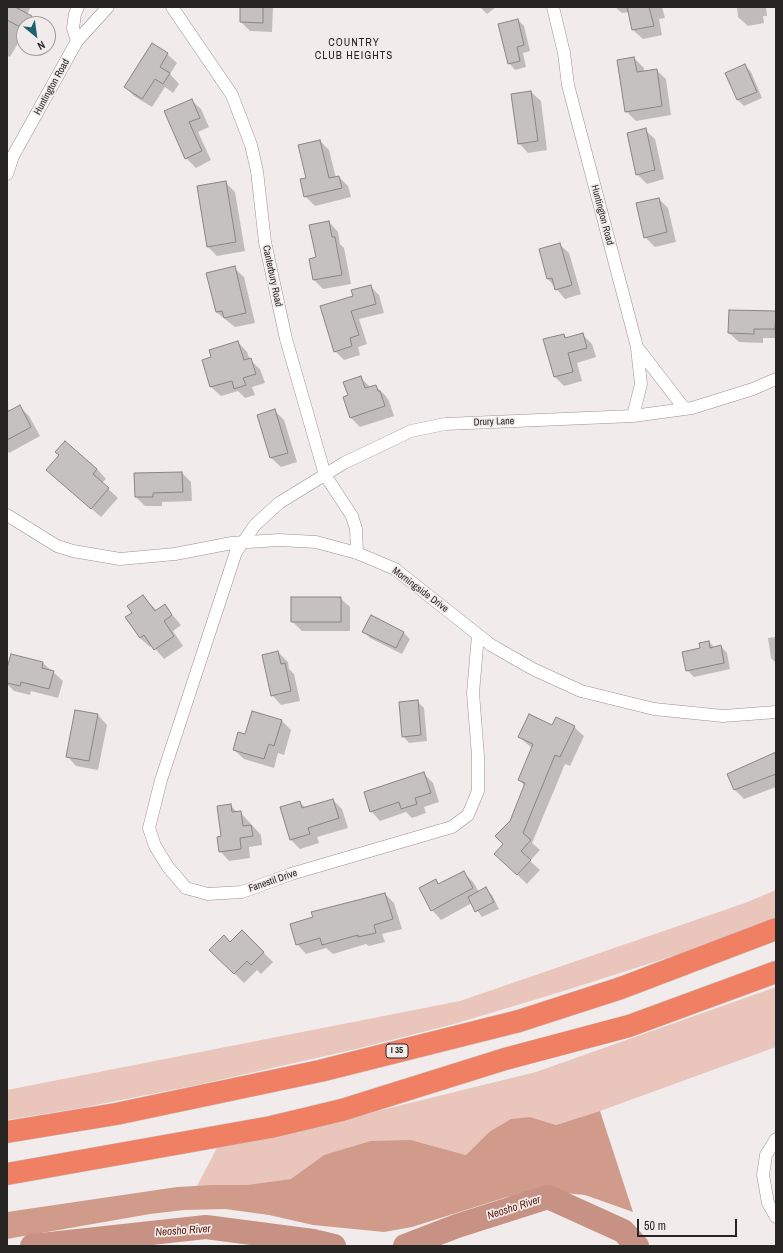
<!DOCTYPE html>
<style>
body{margin:0}
#map{position:relative;width:783px;height:1253px;overflow:hidden;background:#f1eceb;font-family:"Archivo Narrow",sans-serif}
canvas{display:block}
.frame{position:absolute;inset:0;border:8px solid #272524;pointer-events:none}
.north{position:absolute;left:16px;top:16px;width:40px;height:40px;box-sizing:border-box;background:#f1eceb;border:1px solid #a09c9b;border-radius:50%;rotate:151deg;font-size:11px;font-weight:700;line-height:16px;text-align:center;color:#272524}
.north::after{content:'';display:block;margin:auto;width:14px;height:18px;background:#1c6372;clip-path:polygon(50% 0,100% 100%,50% 72%,0 100%)}
.scale{position:absolute;left:637px;top:1219px;width:100px;height:18px;box-sizing:border-box;border:2px solid #272524;border-top:0;padding-left:5px;font-size:12px;line-height:14px;white-space:nowrap;color:#272524;-webkit-text-stroke:3px #f1eceb;paint-order:stroke}
</style>
<div id="map">
<canvas width="783" height="1253"></canvas>
<div class="frame"></div>
<div class="north">N</div>
<div class="scale">50 m</div>
</div>
<script>
const g = document.querySelector('canvas').getContext('2d');
g.lineJoin = 'round';
function fillPath(path, color) { g.fillStyle = color; g.fill(path, 'evenodd'); }
const poly = rows => new Path2D(rows.map(r => 'M' + r).join(''));
function stroke(path, color, width, dash) { g.strokeStyle = color; g.lineWidth = width; g.lineCap = dash ? 'butt' : 'round'; g.setLineDash(dash || []); g.stroke(path); }
function write(font, color, halo, rows, align = 'center') {
  g.font = font + ' "Archivo Narrow",sans-serif'; g.lineWidth = 3.5; g.setLineDash([]); g.textBaseline = 'middle'; g.strokeStyle = halo; g.fillStyle = color; for (const [text, x, y, turn = 0] of rows) {
    g.save(); g.translate(x, y); g.rotate((+turn || 0) * Math.PI / 180); g.textAlign = isNaN(turn) ? turn : align; if (halo) g.strokeText(text, 0, 0); g.fillText(text, 0, 0); g.restore();
  }
}
fillPath(poly([
 [776,890,776,919,704,946,567,990,454,1024,356,1049,197,1085,81,1108,7,1120,7,1090,460,1001,745,903],
 [776,987,776,1047,600,1111,556,1125,530,1117,489,1132,466,1155,411,1140,324,1155,292,1179,246,1185,197,1186,218,1146,292,1132,536,1072]
]), '#e9c5bc');
fillPath(poly([
 [600,1111,633,1212,585,1195,543,1191,507,1197,412,1227,384,1232,313,1225,269,1215,225,1209,184,1210,150,1214,7,1239,7,1212,177,1187,212,1185,246,1185,291,1179,324,1155,371,1141,411,1140,466,1155,489,1132,511,1119,530,1117,556,1125]
]), '#d19b8c');
fillPath(poly([
 [7,7,31,7,27,14,39,24,24,24,24,33,10,57,7,55],
 [241,7,273,7,272,32,250,31,241,22],
 [480,7,496,7,487,14],
 [615,7,662,7,665,18,659,19,662,35,643,39,633,30,629,12,622,13],
 [737,7,766,7,767,16,763,16,764,23,748,26,738,17],
 [518,20,524,26,530,51,523,53,526,67,515,70,509,63],
 [167,54,177,63,170,74,179,84,173,93,165,87,152,107,134,96,125,87],
 [634,58,644,68,644,72,656,70,666,79,671,115,636,121,626,111],
 [745,65,751,72,762,98,744,106,738,100],
 [531,92,541,101,547,150,528,153,519,143],
 [191,100,201,109,209,127,198,132,211,160,196,168,186,158,165,112],
 [645,130,655,139,664,179,647,184,637,174],
 [320,141,329,150,336,178,339,177,348,186,351,197,315,206,305,196,307,179],
 [225,182,235,192,245,251,217,256,207,246],
 [659,199,668,208,676,242,655,247,645,237],
 [329,222,338,232,340,244,344,248,351,284,323,289,314,280,317,258],
 [559,244,569,253,581,294,565,299,548,279],
 [234,268,244,277,255,323,235,327,216,312],
 [370,286,379,295,384,313,359,319,367,344,358,347,360,355,344,360,335,351,354,297],
 [775,312,776,338,763,338,763,343,739,342,729,333],
 [582,334,592,344,596,357,577,363,582,381,564,386,554,376,564,335,567,338],
 [238,342,247,352,250,360,260,369,265,383,252,387,255,395,245,398,238,391,221,396,211,387,212,358],
 [361,378,370,387,375,386,385,395,389,401,394,416,360,427,351,418,349,396],
 [7,407,10,412,20,407,29,416,40,436,9,453,7,451],
 [274,410,284,420,297,462,281,467,271,458],
 [97,469,106,479,102,483,118,498,101,517,47,470],
 [182,473,191,482,192,501,162,502,162,506,145,506,136,497],
 [143,596,157,611,165,606,181,625,173,631,183,646,164,659,152,645,150,647,140,638,133,613],
 [340,598,350,607,350,631,302,631,292,621],
 [364,632,404,633,410,639,402,654,370,638],
 [776,637,776,663,771,658,768,638],
 [709,642,715,648,721,646,727,653,730,669,694,677,687,670,701,649],
 [278,652,288,662,289,669,294,674,300,701,281,705,272,695],
 [43,663,63,681,58,698,31,691,30,695,14,691,7,684,7,672],
 [418,702,424,708,427,741,409,743,403,736],
 [98,715,107,725,98,770,76,766,67,756],
 [282,721,291,730,284,755,278,753,274,768,244,759,234,750,245,736],
 [553,726,574,727,584,736,570,766,565,764,532,843,540,850,530,861,540,870,527,884,505,863,504,844,511,821,525,786,519,780,532,748,519,737],
 [776,755,776,787,744,799,735,790,728,774],
 [424,774,433,783,439,802,424,807,426,813,412,818,406,812,380,821,371,811],
 [333,800,342,809,348,828,317,837,319,843,300,849,290,839,299,802,306,808],
 [230,805,237,812,240,812,261,835,262,845,249,847,250,858,229,861,220,851],
 [463,872,473,882,479,892,486,889,492,895,499,909,482,917,472,903,441,920,432,910,436,881,440,885],
 [385,894,394,903,402,929,382,934,385,942,369,946,366,944,333,954,326,948,306,954,297,944],
 [242,931,273,962,261,974,257,970,244,983,211,950,230,943]
]), '#0003');
stroke(poly([
 [32,1246,206,1227,313,1241,334,1246],
 [405,1246,457,1226,548,1197,623,1231,637,1246]
]), '#c79183', 24);
const building = poly([
 [7,7,15,7,32,16,28,24,24,24,24,29,7,20,7,7],
 [240,7,263,7,263,23,240,22,240,7],
 [627,7,649,7,654,26,632,30,627,7],
 [518,19,524,45,517,47,520,61,508,64,498,24,518,19],
 [152,43,168,53,160,67,170,73,163,84,155,79,142,99,124,87,152,43],
 [634,57,637,72,657,69,662,106,625,112,617,60,634,57],
 [745,64,757,92,737,100,725,73,745,64],
 [531,91,538,141,518,144,511,94,531,91],
 [192,99,200,118,189,122,202,151,185,159,164,111,192,99],
 [646,128,655,170,636,175,627,133,646,128],
 [320,140,329,178,339,176,342,188,304,197,300,179,306,178,298,145,320,140],
 [226,181,236,242,207,247,197,186,226,181],
 [659,198,667,232,644,238,636,203,659,198],
 [329,221,332,237,335,237,342,275,313,280,309,259,316,257,309,225,329,221],
 [560,243,572,285,555,290,552,278,547,279,539,249,560,243],
 [235,266,246,313,224,318,222,311,216,312,206,273,235,266],
 [371,285,376,304,351,311,359,335,350,338,352,346,334,352,320,306,353,296,351,290,371,285],
 [729,310,776,311,775,329,754,329,754,334,728,333,729,310],
 [583,333,587,348,568,353,573,372,554,377,543,339,564,334,565,338,583,333],
 [238,341,244,360,251,358,256,374,243,378,246,385,234,389,232,381,210,387,202,360,211,357,209,350,238,341],
 [361,376,365,388,376,385,378,391,380,391,385,406,350,418,343,397,348,395,343,382,361,376],
 [20,405,31,427,7,440,7,412,20,405],
 [275,409,288,453,270,458,257,415,275,409],
 [65,441,97,469,93,474,109,488,91,509,46,470,59,455,55,452,65,441],
 [182,472,183,492,153,493,153,497,135,497,134,473,182,472],
 [143,595,155,611,165,604,172,615,164,621,174,636,154,650,144,635,140,638,125,617,132,613,127,606,143,595],
 [291,597,341,597,341,622,291,622,291,597],
 [371,615,404,632,396,648,362,632,371,615],
 [709,641,710,648,721,645,724,663,686,671,682,652,700,648,699,643,709,641],
 [278,651,281,664,285,663,291,691,271,696,262,655,278,651],
 [11,654,43,662,42,668,54,671,49,689,21,682,20,686,7,683,7,668,11,654],
 [418,700,421,735,402,737,399,702,418,700],
 [75,710,98,714,89,761,66,757,75,710],
 [252,711,282,720,274,746,269,744,264,759,233,750,238,732,245,734,252,711],
 [529,714,552,725,556,717,575,726,560,757,555,755,523,833,531,840,521,851,531,860,517,875,494,854,503,844,495,836,510,821,525,783,518,780,533,744,518,737,529,714],
 [776,752,776,774,734,790,727,774,776,752],
 [424,772,431,793,415,798,417,804,401,809,399,802,370,812,364,792,424,772],
 [333,799,339,818,308,828,310,834,290,840,280,807,300,801,302,808,333,799],
 [231,804,232,812,241,811,243,826,251,825,253,836,240,838,241,849,219,852,217,837,221,836,217,806,231,804],
 [464,871,473,888,431,911,419,888,436,879,438,884,464,871],
 [486,887,494,902,475,912,468,897,486,887],
 [385,893,393,919,374,925,376,933,358,937,358,935,322,945,320,938,296,945,290,924,313,917,311,912,385,893],
 [242,930,264,952,251,965,247,961,234,974,209,950,224,935,230,942,242,930]
]);
fillPath(building, '#c5c1c0');
stroke(building, '#898584', 1);
const minor = poly([
 [172,7,232,95,251,145,257,171,265,242,286,339,325,475,352,516,356,529,357,553],
 [553,7,564,53,568,85,637,347,684,408],
 [77,41,73,28,75,14,78,7],
 [7,174,13,156,77,41,108,7],
 [633,416,641,384,637,348],
 [7,515,57,546,73,551,120,559,175,554,232,543,279,540,316,542,357,553,395,569,491,645,533,669,581,691,654,709,723,716,776,712],
 [478,635,473,693,478,756,478,791,468,815,452,827,291,874,242,892,208,894,186,888,168,867,155,846,149,828,161,780,236,552,255,525,279,503,344,463,411,431,445,424,633,416,692,408,753,389,776,379],
 [776,1139,766,1155,763,1175,768,1203,776,1217]
]);
const motorway = poly([
 [7,1132,116,1114,320,1071,519,1021,621,988,776,929],
 [7,1174,271,1127,342,1110,505,1059,629,1026,776,972]
]);
stroke(minor, '#979392', 13);
stroke(motorway, '#cbcbca', 23);
stroke(minor, '#fff', 12);
stroke(motorway, '#f08063', 22);
for (const [x, y, w] of [
 [397,1051,22]
]) { const box = new Path2D(); box.roundRect(x - w / 2, y - 7, w, 14, 3); g.fillStyle = '#f1eceb'; g.fill(box); stroke(box, '#272524', 1); }
write('bold 9px', '#272524', null, [
 ["I 35",397,1051]
]);
write('10px', '#272524', '#f1eceb', [
 ["Huntington Road",52,87,-61],
 ["Huntington Road",602,215,75],
 ["Canterbury Road",272,276,78],
 ["Drury Lane",494,422,-2],
 ["Morningside Drive",420,590,37],
 ["Fanestil Drive",273,881,-19]
]);
g.letterSpacing = '1px';
write('11px', '#272524', '#f1eceb', [
 ["COUNTRY",354,43],
 ["CLUB HEIGHTS",354,56]
]);
g.letterSpacing = '0px';
write('italic 11px', '#5b1a08', '#f1eceb', [
 ["Neosho River",514,1208,-18],
 ["Neosho River",183,1231,-4]
]);
</script>
